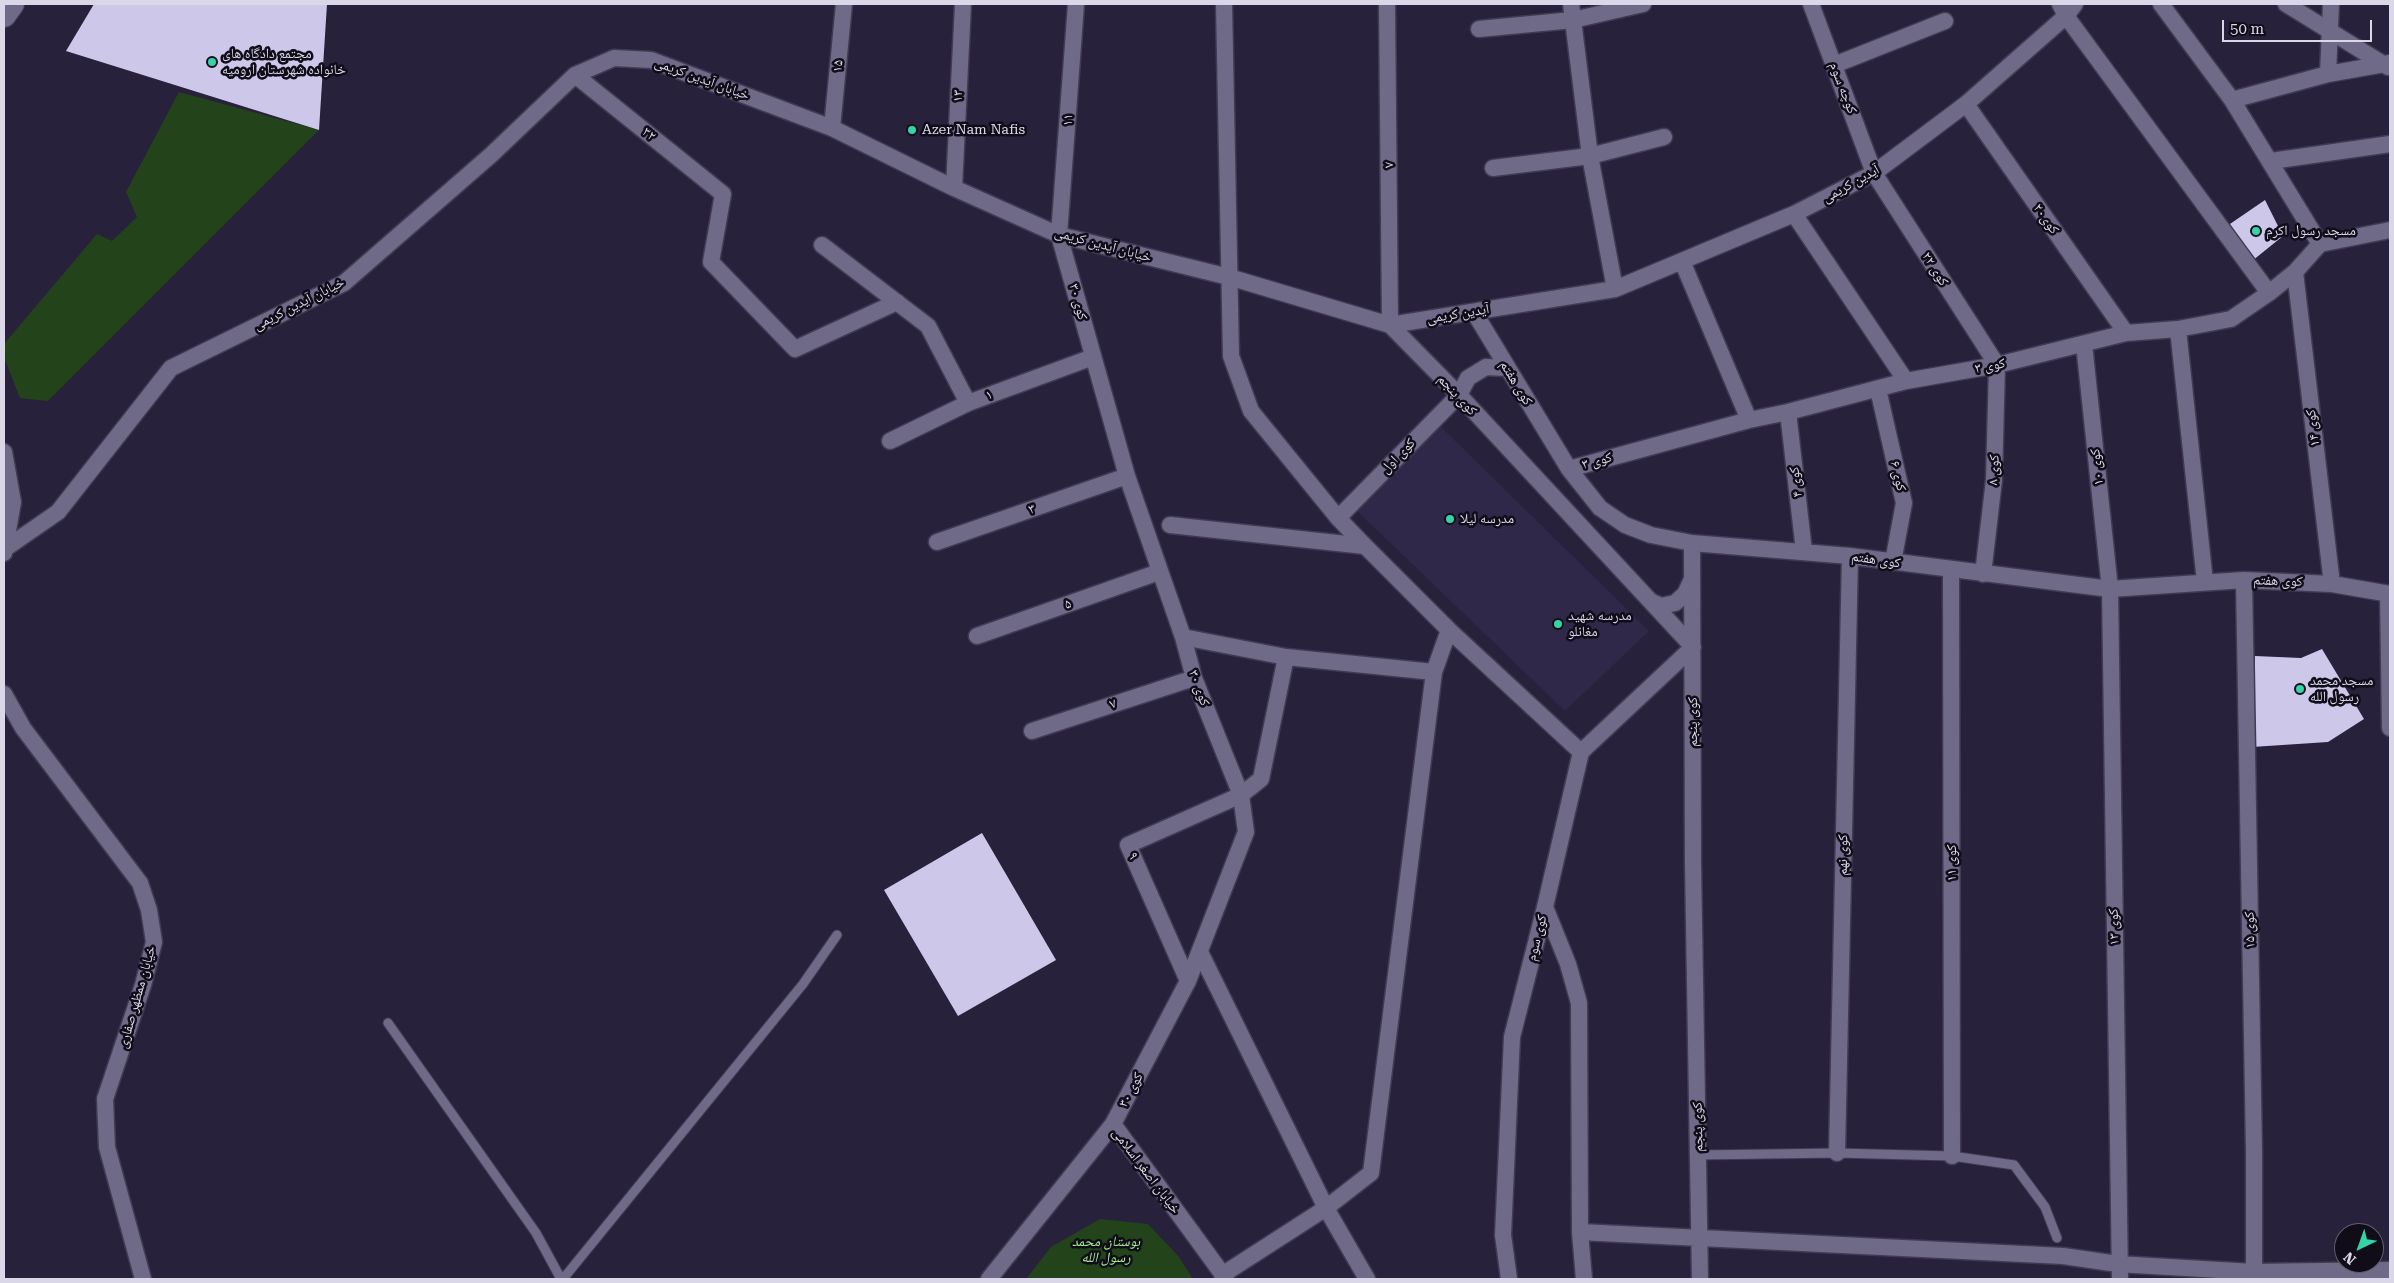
<!DOCTYPE html>
<meta charset="utf-8">
<style>
body{margin:0}
#map{position:relative;width:2394px;height:1283px;overflow:hidden;background:#28213c;font-family:"Roboto Serif",serif}
canvas{display:block}
.frame{position:absolute;inset:0;border:5px solid #dad7e9;pointer-events:none}
.north{position:absolute;left:2334px;top:1223px;width:50px;height:50px;box-sizing:border-box;background:#100d19;border:1px solid #615e6c;border-radius:50%;rotate:222deg;font-size:14px;font-weight:700;line-height:20px;text-align:center;color:#dad7e9}
.north::after{content:'';display:block;margin:auto;width:18px;height:22px;background:#35d4a7;clip-path:polygon(50% 0,100% 100%,50% 72%,0 100%)}
.scale{position:absolute;left:2222px;top:20px;width:150px;height:22px;box-sizing:border-box;border:2px solid #dad7e9;border-top:0;padding-left:6px;font-size:15px;line-height:18px;white-space:nowrap;color:#dad7e9;-webkit-text-stroke:4px #100d19;paint-order:stroke}
</style>
<div id="map">
<canvas width="2394" height="1283"></canvas>
<div class="frame"></div>
<div class="north">N</div>
<div class="scale">50 m</div>
</div>
<script>
const g = document.querySelector('canvas').getContext('2d');
g.lineJoin = 'round';
function fillPath(path, color) { g.fillStyle = color; g.fill(path, 'evenodd'); }
const poly = rows => new Path2D(rows.map(r => 'M' + r).join(''));
function stroke(path, color, width, dash) { g.strokeStyle = color; g.lineWidth = width; g.lineCap = dash ? 'butt' : 'round'; g.setLineDash(dash || []); g.stroke(path); }
function write(font, color, halo, rows, align = 'center') {
  g.font = font + ' "Roboto Serif","Noto Naskh Arabic",serif'; g.lineWidth = 5; g.setLineDash([]); g.textBaseline = 'middle'; g.strokeStyle = halo; g.fillStyle = color; for (const [text, x, y, turn = 0] of rows) {
    g.save(); g.translate(x, y); g.rotate((+turn || 0) * Math.PI / 180); g.textAlign = isNaN(turn) ? turn : align; if (halo) g.strokeText(text, 0, 0); g.fillText(text, 0, 0); g.restore();
  }
}
fillPath(poly([
 [1437,423,1649,631,1565,711,1354,508]
]), '#302849');
fillPath(poly([
 [179,92,319,130,48,401,20,398,4,357,4,344,97,234,112,241,137,217,126,192],
 [1100,1219,1148,1224,1179,1257,1193,1279,1026,1279,1051,1247]
]), '#23441a');
fillPath(poly([
 [94,4,327,4,319,130,66,51],
 [2265,200,2283,236,2252,261,2227,226],
 [2322,649,2364,719,2328,742,2252,747,2255,656,2301,658],
 [982,833,1056,960,958,1016,884,890]
]), '#cdc7ea');
const lane = poly([
 [388,1023,536,1233,561,1279],
 [1698,1155,1837,1153,1952,1156,2014,1165,2045,1207,2057,1238],
 [563,1279,803,984,837,935]
]);
const street = poly([
 [1076,4,1059,235,1127,476,1183,637,1194,678,1241,795,1246,832,1188,981,1113,1124],
 [1224,4,1231,356,1251,411,1338,518,1365,546,1449,630,1581,752],
 [1387,4,1390,325],
 [1571,4,1590,156,1615,289],
 [1811,4,1874,173,1997,365],
 [2060,4,2066,16,2269,293],
 [2161,4,2232,100,2320,244],
 [2286,4,2388,67],
 [1479,29,1573,20,1643,4],
 [1834,65,1945,21],
 [2328,74,2331,4],
 [575,75,723,194,711,262,795,349,897,302],
 [2232,100,2328,74,2390,63],
 [1966,104,2126,333],
 [832,128,844,4],
 [2271,161,2390,144],
 [1493,168,1590,156,1664,137],
 [954,188,963,4],
 [1794,214,1906,381],
 [822,245,928,326,968,403],
 [1682,261,1749,420],
 [2295,272,2332,584],
 [1474,312,1569,469,1600,508,1625,525,1651,535,1692,543,1850,556,2110,589,2244,580,2332,584,2390,594],
 [1390,325,1459,395,1693,647],
 [2178,329,2205,582],
 [2084,344,2110,589,2120,1279],
 [1878,389,1904,503,1893,562],
 [1788,412,1804,551],
 [890,441,968,403,1093,357],
 [4,452,13,502,4,553],
 [1569,469,1749,420,1788,412,1906,381,1997,365,2126,333,2178,329,2231,319,2269,293,2295,272,2320,244,2390,230],
 [1338,518,1459,395,1468,378,1486,367,1507,368],
 [1170,525,1365,546],
 [937,542,1127,476],
 [1692,543,1693,864,1700,1279],
 [6,548,58,512,171,368,344,283,491,155,575,75,614,58,651,60,832,128,954,188,1059,235,1229,277,1390,325,1615,289,1794,214,1874,173,1966,104,2066,16,2075,4],
 [1951,570,1952,1156],
 [1983,574,1994,480,1997,365],
 [2244,580,2254,1151,2254,1279],
 [2388,594,2390,728],
 [1650,601,1661,606,1675,603,1685,594,1691,581],
 [977,636,1159,572],
 [1183,637,1286,657,1434,672,1449,630],
 [4,694,23,728,140,883,149,910,154,942,143,985,105,1099,107,1147,143,1279],
 [1032,731,1194,678],
 [1545,907,1568,964,1579,1003,1580,1232,1584,1279],
 [1200,952,1326,1208,1367,1279],
 [1188,981,1128,845,1241,795,1261,779,1286,657],
 [1837,1153,1850,556],
 [1580,1232,2063,1256,2118,1264,2253,1272,2390,1270],
 [1222,1275,1326,1208,1371,1173,1434,672],
 [989,1279,1113,1124,1226,1279],
 [1509,1279,1503,1235,1512,1037,1545,907,1581,752,1693,647]
]);
const secondary = poly([
 [4,15,12,4]
]);
stroke(lane, '#413b52', 11);
stroke(street, '#413b52', 19);
stroke(secondary, '#413b52', 26);
stroke(lane, '#706a89', 9);
stroke(street, '#706a89', 16);
stroke(secondary, '#706a89', 24);
for (const [x, y, r, color] of [
 [212,62,5,"#35d4a7"],
 [912,130,5,"#35d4a7"],
 [2256,231,5,"#35d4a7"],
 [1450,519,5,"#35d4a7"],
 [1558,624,5,"#35d4a7"],
 [2300,689,5,"#35d4a7"]
]) { const dot = new Path2D(); dot.arc(x, y, r, 0, 2 * Math.PI); g.fillStyle = color; g.fill(dot); stroke(dot, '#100d19', 2); }
write('14px', '#dad7e9', '#100d19', [
 ["مجتمع دادگاه های",222,54],
 ["خانواده شهرستان ارومیه",222,70],
 ["Azer Nam Nafis",922,130],
 ["مسجد رسول اکرم",2266,231],
 ["مدرسه لیلا",1460,519],
 ["مدرسه شهید",1568,616],
 ["مغانلو",1568,632],
 ["مسجد محمد",2310,681],
 ["رسول الله",2310,697]
], 'left');
write('14px', '#dad7e9', '#100d19', [
 ["۱۵",838,66,-84],
 ["خیابان آیدین کریمی",702,79,20],
 ["کوچه سوم",1843,88,69],
 ["۱۳",958,96,-87],
 ["۱۱",1068,120,-86],
 ["۳۲",649,134,39],
 ["۷",1389,165,-91],
 ["آیدین کریمی",1851,184,-29],
 ["کوی۲۰",2046,219,55],
 ["خیابان آیدین کریمی",1103,245,15],
 ["کوی ۲۲",1935,269,58],
 ["کوی ۳۰",1078,302,75],
 ["خیابان آیدین کریمی",299,304,-27],
 ["آیدین کریمی",1458,314,-9],
 ["کوی ۳",1990,366,-11],
 ["کوی هفتم",1516,383,59],
 ["۱",989,395,-20],
 ["کوی پنجم",1457,395,47],
 ["کوی ۱۴",2313,428,-97],
 ["کوی اول",1398,456,-46],
 ["کوی ۳",1597,461,-15],
 ["کوی ۱۰",2097,467,-96],
 ["کوی ۸",1994,470,-87],
 ["کوی ۶",1898,476,77],
 ["کوی ۴",1796,482,-97],
 ["۳",1032,509,-19],
 ["کوی هفتم",1876,560,8],
 ["کوی هفتم",2278,581,2],
 ["۵",1068,604,-19],
 ["کوی ۳۰",1199,688,70],
 ["۷",1113,704,-18],
 ["کوی پنجم",1693,722,-90],
 ["کوی نهم",1843,855,-89],
 ["۹",1133,856,66],
 ["کوی ۱۱",1952,863,-90],
 ["کوی ۱۳",2114,927,-91],
 ["کوی ۱۵",2250,930,-91],
 ["کوی سوم",1537,938,-76],
 ["خیابان ممظهر صفاری",137,997,-74],
 ["کوی ۳۰",1131,1090,-62],
 ["کوی پنجم",1698,1127,-91],
 ["خیابان اصغر اسلامی",1146,1171,53]
]);
write('italic 14px', '#a6f292', '#100d19', [
 ["بوستان محمد",1106,1242],
 ["رسول الله",1106,1258]
]);
</script>
